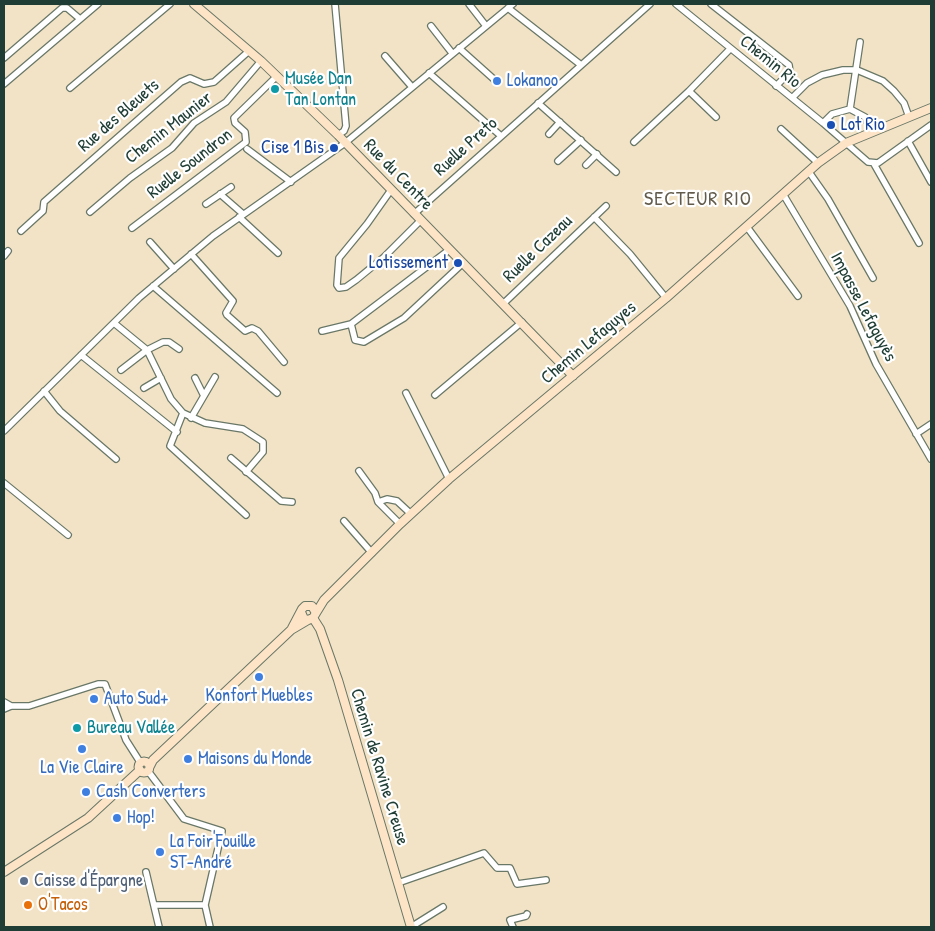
<!DOCTYPE html>
<meta charset="utf-8">
<style>
body{margin:0}
#map{position:relative;width:935px;height:931px;overflow:hidden;background:#f2e3c6;font-family:"Patrick Hand",sans-serif}
canvas{display:block}
.frame{position:absolute;inset:0;border:5px solid #1f3d34;pointer-events:none}
</style>
<div id="map">
<canvas width="935" height="931"></canvas>
<div class="frame"></div>
</div>
<script>
const g = document.querySelector('canvas').getContext('2d');
g.lineJoin = 'round';
const poly = rows => new Path2D(rows.map(r => 'M' + r).join(''));
function stroke(path, color, width, dash) { g.strokeStyle = color; g.lineWidth = width; g.lineCap = dash ? 'butt' : 'round'; g.setLineDash(dash || []); g.stroke(path); }
function write(font, color, halo, rows, align = 'center') {
  g.font = font + ' "Patrick Hand",sans-serif'; g.lineWidth = 4.5; g.setLineDash([]); g.textBaseline = 'middle'; g.strokeStyle = halo; g.fillStyle = color; for (const [text, x, y, turn = 0] of rows) {
    g.save(); g.translate(x, y); g.rotate((+turn || 0) * Math.PI / 180); g.textAlign = isNaN(turn) ? turn : align; if (halo) g.strokeText(text, 0, 0); g.fillText(text, 0, 0); g.restore();
  }
}
const street = poly([
 [335,4,346,126,344,131,338,135],
 [469,4,486,26],
 [676,4,823,123,868,162,878,163,931,125],
 [711,4,789,65,790,72,776,86],
 [508,8,581,65],
 [431,26,452,53],
 [459,48,497,82],
 [385,56,412,87],
 [4,58,62,8,67,8,80,19],
 [429,73,501,136],
 [4,84,98,4],
 [70,88,170,4],
 [689,91,716,117],
 [792,98,807,83,822,75,843,70,857,70,883,81,894,91,904,103,909,117],
 [538,103,616,172],
 [850,109,860,42],
 [823,123,832,114,850,109,865,117,872,132],
 [781,129,818,163],
 [549,134,560,122],
 [908,141,931,182],
 [634,142,689,91,730,49],
 [247,149,291,182],
 [558,161,581,140],
 [874,164,919,243],
 [586,165,597,154],
 [809,172,828,199,873,278],
 [391,190,367,224,339,258,337,285,339,288,346,287,356,280,384,257,421,220],
 [220,194,243,214],
 [783,194,850,306,876,364,931,459],
 [206,204,231,187],
 [90,212,130,178,172,148,194,123,226,102,261,61],
 [414,214,650,4],
 [239,217,278,253],
 [594,217,630,254,666,298],
 [747,227,798,296],
 [132,228,246,142,245,132,235,123,234,118,277,76],
 [21,231,43,211,44,202,181,82,190,78,204,84,214,82,249,51],
 [150,242,174,269],
 [191,254,233,301,226,313,227,315,245,331,252,328,258,331,284,362],
 [4,256,8,251],
 [153,286,277,393],
 [504,303,606,206],
 [114,323,147,350,171,399,183,413,205,423,243,429,263,442,263,452,246,472],
 [351,324,355,340,364,342,404,318,462,264],
 [322,331,351,324,449,250],
 [81,355,177,432],
 [121,370,147,350,163,342,169,342,179,349],
 [195,378,203,394],
 [144,388,161,378],
 [44,391,60,411,116,459],
 [406,393,449,479],
 [435,395,522,322],
 [183,413,170,446,246,515],
 [191,418,215,377],
 [4,431,139,298,213,236,345,143,513,4],
 [916,434,931,424],
 [231,458,281,501,292,502],
 [359,471,375,493,378,502,400,524],
 [4,483,68,535],
 [378,502,387,499,397,501,411,514],
 [344,521,372,553],
 [4,702,11,706],
 [4,709,11,706,29,706,98,684,105,684,126,740,140,762],
 [148,771,184,819,222,831,205,905,210,927],
 [146,872,159,927],
 [398,883,484,853,497,868,510,868,517,884,546,880],
 [154,905,205,905],
 [411,927,443,907],
 [513,927,510,920,526,916,527,914]
]);
const secondary = poly([
 [194,4,261,61,338,135,573,376],
 [316,613,324,600,400,524,449,479,666,298,818,163,846,143,931,108],
 [313,618,320,629,338,680,411,927],
 [292,628,302,609,305,606,312,606,316,613,313,618,308,620,304,619,301,612],
 '138.5 767a5.5 5.5 0 1 1 11 0a5.5 5.5 0 1 1-11 0Z',
 [150,766,153,760,291,630,308,620],
 [4,872,88,818,140,770]
]);
stroke(street, '#697767', 8);
stroke(secondary, '#697767', 10);
stroke(street, '#fff', 5.5);
stroke(secondary, '#fee4c6', 8);
for (const [x, y, r, color] of [
 [497,81,5,"#3f7fe0"],
 [275,89,5,"#0f9aa8"],
 [831,125,5,"#1a4fb4"],
 [334,148,5,"#1a4fb4"],
 [458,263,5,"#1a4fb4"],
 [259,677,5,"#3f7fe0"],
 [94,699,5,"#3f7fe0"],
 [77,728,5,"#0f9aa8"],
 [82,749,5,"#3f7fe0"],
 [188,759,5,"#3f7fe0"],
 [86,792,5,"#3f7fe0"],
 [117,818,5,"#3f7fe0"],
 [160,852,5,"#3f7fe0"],
 [24,881,5,"#5c6f8a"],
 [28,905,5,"#e8710a"]
]) { const dot = new Path2D(); dot.arc(x, y, r, 0, 2 * Math.PI); g.fillStyle = color; g.fill(dot); stroke(dot, '#fff', 2); }
write('18px', '#1f3d34', '#fff', [
 ["Chemin Rio",770,62,39],
 ["Rue des Bleuets",119,116,-41],
 ["Chemin Maunier",169,128,-38],
 ["Ruelle Preto",466,147,-42],
 ["Ruelle Soundron",190,164,-38],
 ["Rue du Centre",398,175,46],
 ["Ruelle Cazeau",538,249,-44],
 ["Impasse Lefaguyès",863,307,62],
 ["Chemin Lefaguyes",589,343,-40],
 ["Chemin de Ravine Creuse",379,767,73]
]);
write('18px', '#0d838f', '#fff', [
 ["Musée Dan",285,79],
 ["Tan Lontan",285,100],
 ["Bureau Vallée",87,728]
], 'left');
write('18px', '#366cbe', '#fff', [
 ["Lokanoo",507,81],
 ["Konfort Muebles",259,696,"center"],
 ["Auto Sud+",104,699],
 ["Maisons du Monde",198,759],
 ["La Vie Claire",82,768,"center"],
 ["Cash Converters",96,792],
 ["Hop!",127,818],
 ["La Foir'Fouille",170,842],
 ["ST-André",170,863]
], 'left');
write('18px', '#164399', '#fff', [
 ["Lot Rio",841,125,"left"],
 ["Cise 1 Bis",324,148],
 ["Lotissement",448,263]
], 'right');
write('18px', '#4e5e75', '#fff', [
 ["Caisse d'Épargne",34,881]
], 'left');
write('18px', '#c56008', '#fff', [
 ["O'Tacos",38,905]
], 'left');
g.letterSpacing = '1px';
write('20px', '#625b4c', '#fff', [
 ["SECTEUR RIO",698,200]
]);
g.letterSpacing = '0px';
</script>
